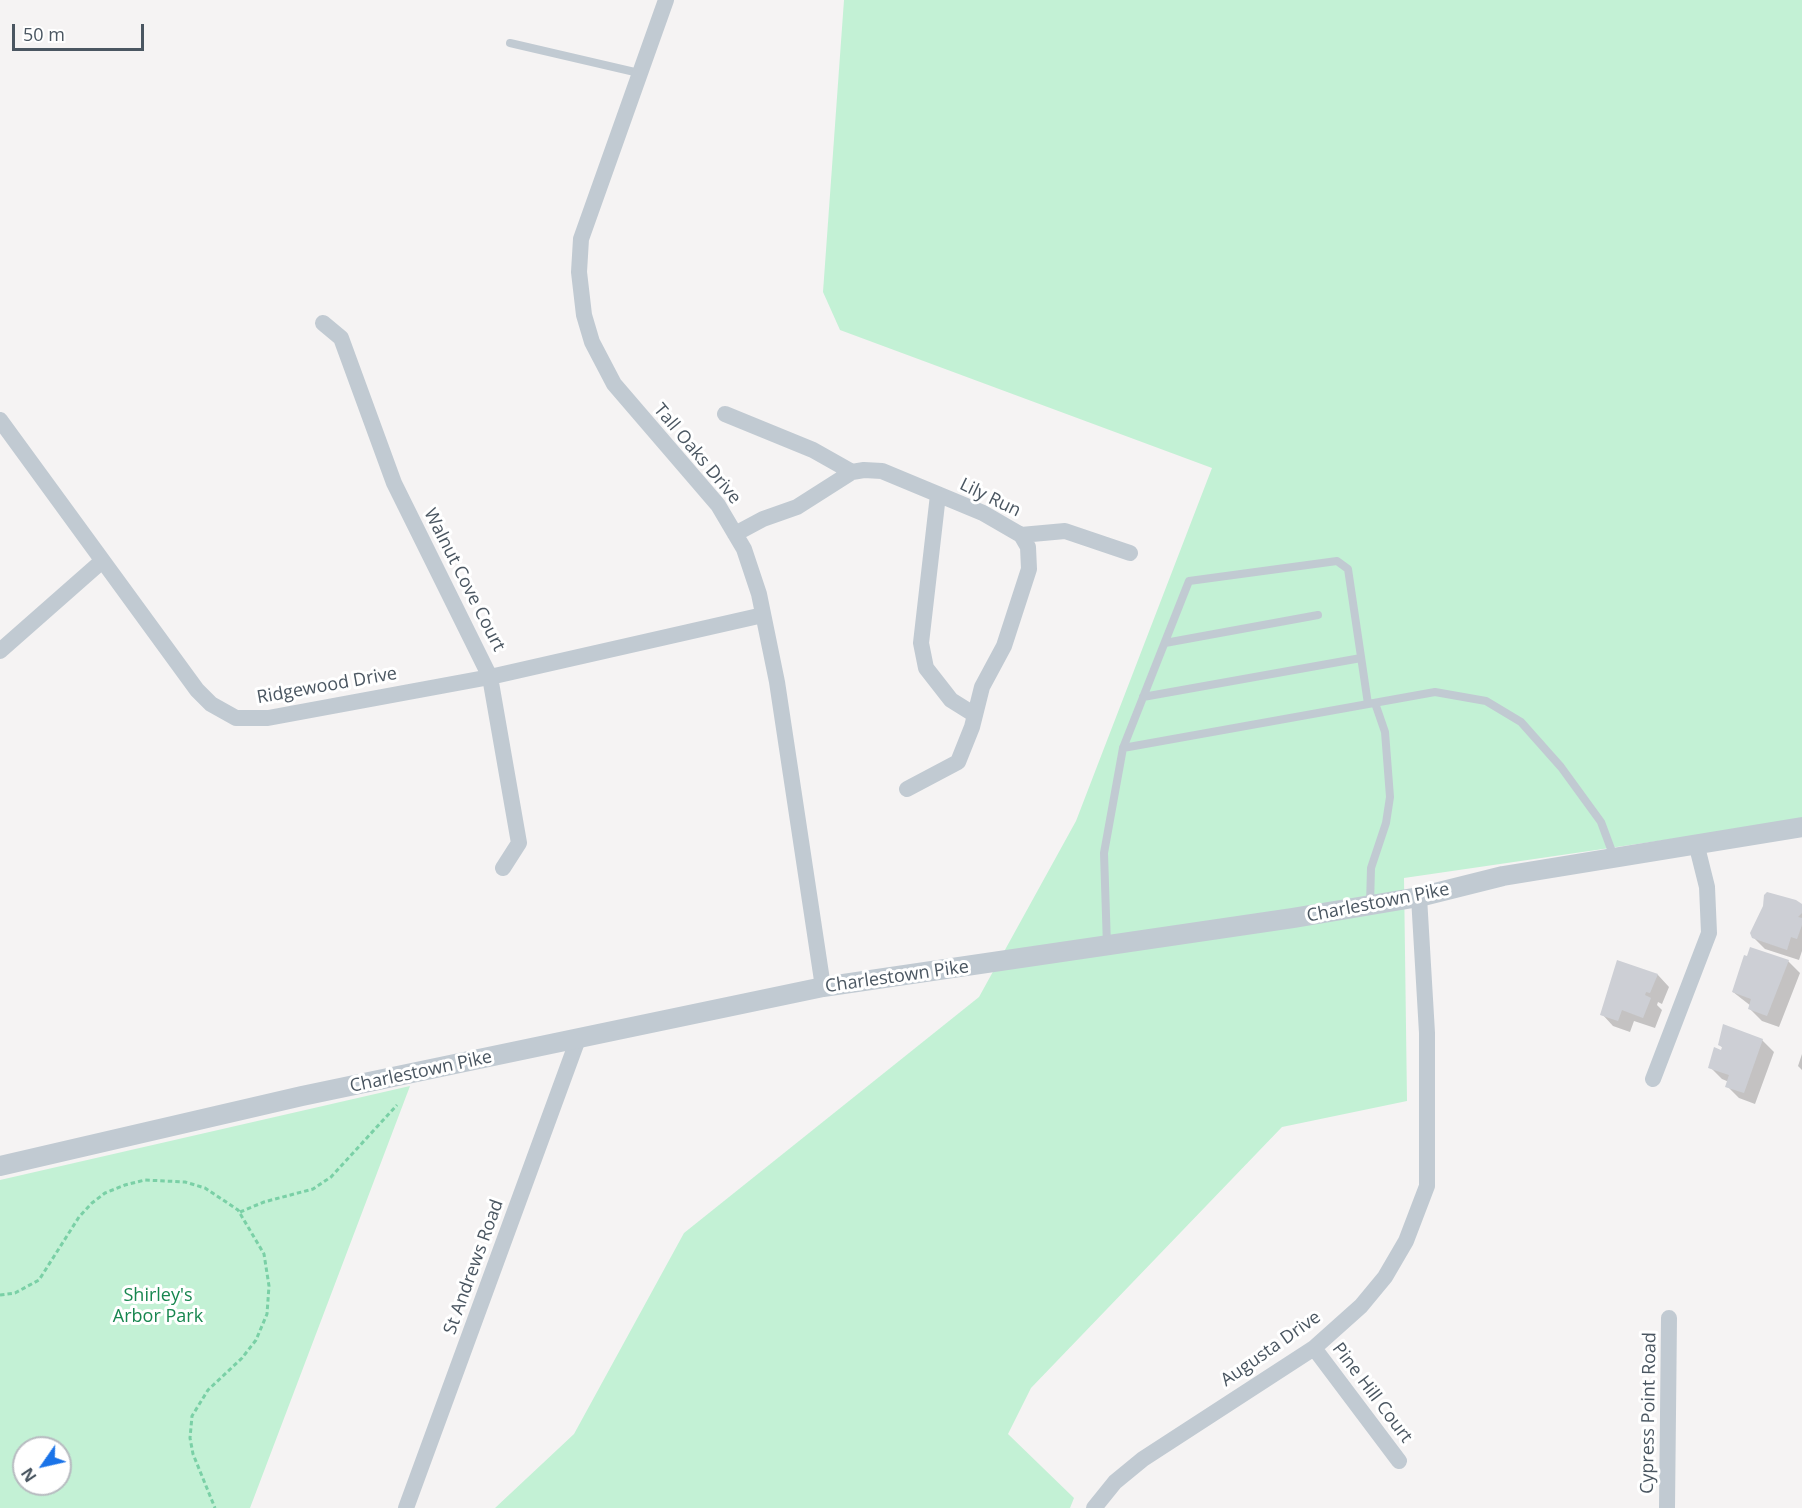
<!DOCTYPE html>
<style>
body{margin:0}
#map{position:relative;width:1802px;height:1508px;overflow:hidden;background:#f5f3f3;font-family:"Open Sans",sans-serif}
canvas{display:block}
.north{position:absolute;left:12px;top:1436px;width:60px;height:60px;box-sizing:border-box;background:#fff;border:2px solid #b7bbc0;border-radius:50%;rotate:236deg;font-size:16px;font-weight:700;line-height:24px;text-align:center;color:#4a5661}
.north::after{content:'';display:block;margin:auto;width:21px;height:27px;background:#1a73e8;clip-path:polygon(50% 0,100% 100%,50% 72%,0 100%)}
.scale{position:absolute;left:12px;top:24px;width:132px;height:27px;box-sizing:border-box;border:3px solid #4a5661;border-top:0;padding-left:8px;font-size:18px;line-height:21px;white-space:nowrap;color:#4a5661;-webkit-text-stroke:4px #fff;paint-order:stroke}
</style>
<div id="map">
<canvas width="1802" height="1508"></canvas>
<div class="north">N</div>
<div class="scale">50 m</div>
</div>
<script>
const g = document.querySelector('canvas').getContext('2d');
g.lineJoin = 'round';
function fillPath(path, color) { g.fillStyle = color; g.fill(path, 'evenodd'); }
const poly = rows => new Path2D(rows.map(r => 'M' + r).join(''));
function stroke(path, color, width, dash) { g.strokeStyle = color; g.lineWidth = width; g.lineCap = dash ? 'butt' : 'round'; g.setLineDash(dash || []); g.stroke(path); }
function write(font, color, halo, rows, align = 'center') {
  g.font = font + ' "Open Sans",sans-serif'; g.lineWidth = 6; g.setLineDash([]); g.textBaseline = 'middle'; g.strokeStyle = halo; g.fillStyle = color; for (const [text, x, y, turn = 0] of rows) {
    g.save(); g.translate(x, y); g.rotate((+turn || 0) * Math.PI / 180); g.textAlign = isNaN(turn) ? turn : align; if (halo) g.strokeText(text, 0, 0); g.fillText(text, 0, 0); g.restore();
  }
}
fillPath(poly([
 [844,0,1802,0,1802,820,1404,878,1407,1101,1282,1127,1031,1388,1008,1434,1074,1498,1070,1508,495,1508,574,1434,684,1233,979,997,1076,821,1212,468,840,330,823,292],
 [410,1086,250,1508,0,1508,0,1180],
 [24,1448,60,1448,60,1484,24,1484]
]), '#c3f1d5');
fillPath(poly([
 [1802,906,1802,951,1799,960,1765,949,1753,937],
 [1788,961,1800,973,1779,1027,1762,1021,1750,1009,1751,1006,1733,992],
 [1618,962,1658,975,1669,987,1662,1004,1658,1002,1657,1005,1662,1010,1655,1028,1634,1021,1630,1032,1613,1026,1602,1014],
 [1762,1040,1774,1052,1755,1104,1739,1098,1727,1086,1729,1082,1722,1079,1710,1067,1722,1052,1723,1048,1720,1045],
 [1802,1054,1802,1070,1798,1066]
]), '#0003');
fillPath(poly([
 [1767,892,1796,900,1802,904,1802,913,1798,917,1802,918,1802,925,1797,939,1791,937,1787,950,1752,938,1750,933,1763,906,1764,895],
 [1750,947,1789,960,1767,1016,1748,1009,1751,999,1732,992,1744,955,1747,956],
 [1617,960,1658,974,1650,993,1646,992,1645,995,1651,998,1643,1018,1622,1010,1618,1021,1600,1015],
 [1723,1024,1763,1039,1744,1093,1725,1087,1729,1075,1708,1068,1714,1047,1721,1050,1722,1047,1718,1045]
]), '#cdcfd5');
stroke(poly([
 [240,1212,264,1202,313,1189,331,1177,397,1105],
 [0,1295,15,1293,39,1280,79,1217,92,1203,105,1193,125,1185,145,1180,185,1182,205,1188,238,1210,264,1254,269,1286,267,1314,256,1340,242,1358,208,1390,192,1416,190,1438,193,1454,215,1508]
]), '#7ad0a6', 3, [4.5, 3]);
stroke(poly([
 [510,43,639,73],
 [1165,643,1318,615],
 [1143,697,1361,658],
 [1123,748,1435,692,1486,701,1521,722,1561,767,1601,822,1614,857],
 [1370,905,1371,868,1386,823,1390,797,1385,732,1375,703],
 [1107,946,1104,853,1123,748,1189,581,1337,561,1348,569,1368,704]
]), '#c1cad2', 8);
stroke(poly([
 [666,0,581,239,579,272,584,315,592,342,614,384,718,505,744,549,759,594,777,682,823,987],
 [323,323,341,338,394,483,490,677,519,843,503,868],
 [725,414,813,450,852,472],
 [0,420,197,690,211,704,236,718,268,718,490,677,763,615],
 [938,495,921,643,926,668,951,700,975,715],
 [735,534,763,519,797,507,852,472,864,470,882,471,983,513,1021,535,1028,547,1029,569,1004,646,982,687,972,727,958,762,907,789],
 [1021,535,1065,531,1130,553],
 [0,651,101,562],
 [1653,1079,1709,933,1707,887,1697,847],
 [1314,1348,1399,1461],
 [406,1508,578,1039],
 [1094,1508,1115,1482,1143,1459,1314,1348,1361,1306,1385,1277,1406,1241,1427,1186,1427,1033,1419,897],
 [1667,1508,1669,1318]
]), '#c1cad2', 16);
stroke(poly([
 [0,1166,302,1096,823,987,1293,918,1419,897,1503,876,1802,827]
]), '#c1cad2', 20);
write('18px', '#4a5661', '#fff', [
 ["Tall Oaks Drive",697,454,50],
 ["Lily Run",990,498,26],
 ["Walnut Cove Court",464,580,63],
 ["Ridgewood Drive",327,686,-10],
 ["Charlestown Pike",1378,903,-11],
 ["Charlestown Pike",897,977,-8],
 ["Charlestown Pike",421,1072,-12],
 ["St Andrews Road",474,1267,-70],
 ["Augusta Drive",1271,1349,-35],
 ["Pine Hill Court",1372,1393,53],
 ["Cypress Point Road",1649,1413,-89]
]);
write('18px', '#17864f', '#fff', [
 ["Shirley's",158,1296],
 ["Arbor Park",158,1317]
]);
</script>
